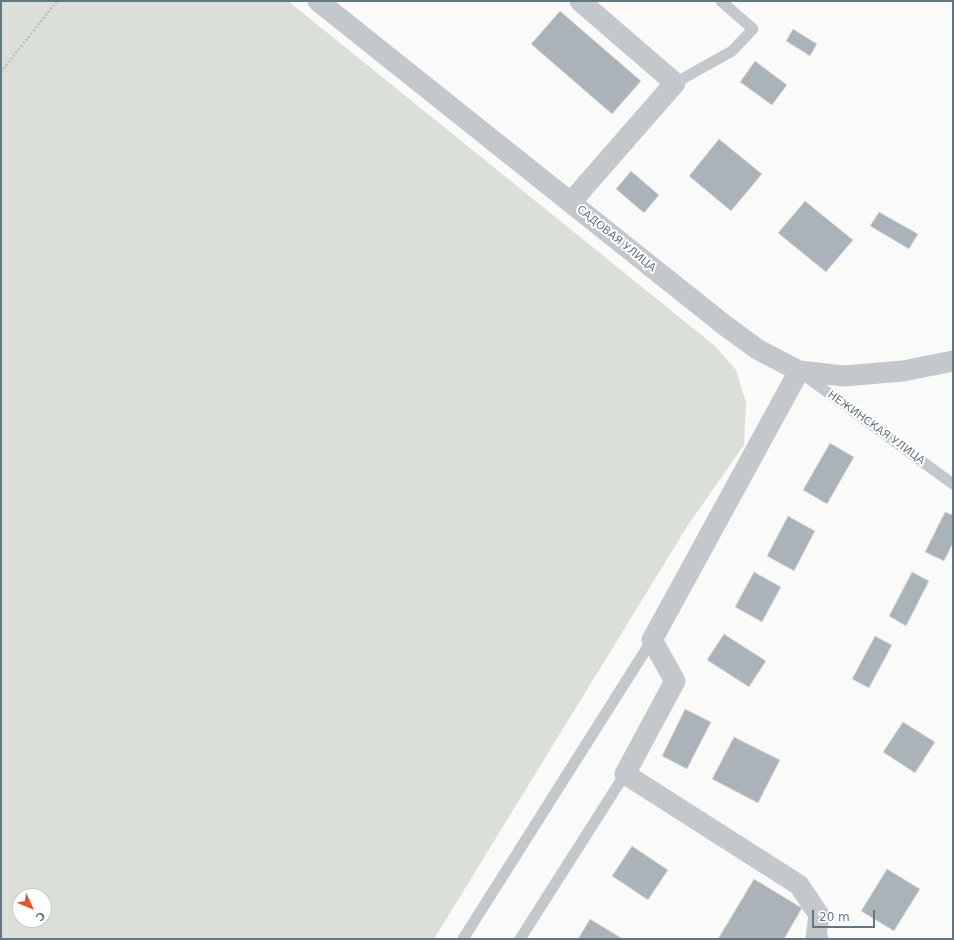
<!DOCTYPE html>
<meta charset="utf-8">
<style>
body{margin:0}
#map{position:relative;width:954px;height:940px;overflow:hidden;background:#fafaf8;font-family:"DejaVu Sans",sans-serif}
canvas{display:block}
.frame{position:absolute;inset:0;border:2px solid #657683;pointer-events:none}
.north{position:absolute;left:12px;top:888px;width:40px;height:40px;box-sizing:border-box;background:#fff;border:1px solid #c1c8cd;border-radius:50%;rotate:134deg;font-size:11px;font-weight:700;line-height:16px;text-align:center;color:#657683}
.north::after{content:'';display:block;margin:auto;width:14px;height:18px;background:#e4572e;clip-path:polygon(50% 0,100% 100%,50% 72%,0 100%)}
.scale{position:absolute;left:812px;top:910px;width:63px;height:18px;box-sizing:border-box;border:2px solid #657683;border-top:0;padding-left:5px;font-size:12px;line-height:14px;white-space:nowrap;color:#657683;-webkit-text-stroke:3px #fff;paint-order:stroke}
</style>
<div id="map">
<canvas width="954" height="940"></canvas>
<div class="frame"></div>
<div class="north">С</div>
<div class="scale">20 m</div>
</div>
<script>
const g = document.querySelector('canvas').getContext('2d');
g.lineJoin = 'round';
function fillPath(path, color) { g.fillStyle = color; g.fill(path, 'evenodd'); }
const poly = rows => new Path2D(rows.map(r => 'M' + r).join(''));
function stroke(path, color, width, dash) { g.strokeStyle = color; g.lineWidth = width; g.lineCap = dash ? 'butt' : 'round'; g.setLineDash(dash || []); g.stroke(path); }
function write(font, color, halo, rows, align = 'center') {
  g.font = font + ' "DejaVu Sans",sans-serif'; g.lineWidth = 4; g.setLineDash([]); g.textBaseline = 'middle'; g.strokeStyle = halo; g.fillStyle = color; for (const [text, x, y, turn = 0] of rows) {
    g.save(); g.translate(x, y); g.rotate((+turn || 0) * Math.PI / 180); g.textAlign = isNaN(turn) ? turn : align; if (halo) g.strokeText(text, 0, 0); g.fillText(text, 0, 0); g.restore();
  }
}
fillPath(poly([
 [1,1,288,1,715,346,736,370,746,403,744,445,688,525,434,939,1,939],
 [20,896,44,896,44,920,20,920]
]), '#dadfd7');
const building = poly([
 [560,11,641,81,612,114,531,44,560,11],
 [793,29,817,44,810,56,786,41,793,29],
 [755,61,787,85,772,105,740,82,755,61],
 [719,139,762,174,731,211,689,176,719,139],
 [631,171,659,195,644,213,616,189,631,171],
 [805,201,853,240,826,272,778,233,805,201],
 [879,212,918,234,909,249,870,226,879,212],
 [830,443,854,457,827,504,803,490,830,443],
 [945,512,953,515,953,543,944,561,925,552,945,512],
 [788,516,815,531,794,571,767,556,788,516],
 [754,572,781,587,762,622,735,607,754,572],
 [912,572,929,581,906,626,889,616,912,572],
 [724,634,766,661,749,687,707,660,724,634],
 [875,636,892,645,869,688,852,679,875,636],
 [685,709,711,722,687,769,662,756,685,709],
 [903,722,935,742,915,773,883,752,903,722],
 [734,737,780,760,758,803,712,779,734,737],
 [632,846,668,870,648,900,612,876,632,846],
 [887,869,920,889,894,931,861,911,887,869],
 [754,879,802,908,784,939,718,939,754,879],
 [590,919,623,939,578,939,590,919]
]);
fillPath(building, '#aab3b9');
stroke(building, '#dcdcda', 1);
stroke(poly([
 [1,72,57,1]
]), '#bbbfc2', 2.5, [2, 2]);
stroke(poly([
 [675,83,732,51,753,29,721,1],
 [804,375,953,484],
 [463,939,652,640],
 [520,939,625,774]
]), '#c3c8cc', 11);
stroke(poly([
 [318,1,723,324,757,349,799,371,844,376,903,371,953,361],
 [571,202,675,83,580,1],
 [799,371,652,640,675,681,625,774,799,885,819,915,816,938,818,939]
]), '#c3c8cc', 21);
write('11px', '#657683', '#fff', [
 ["САДОВАЯ УЛИЦА",616,239,39],
 ["НЕЖИНСКАЯ УЛИЦА",876,428,36]
]);
</script>
